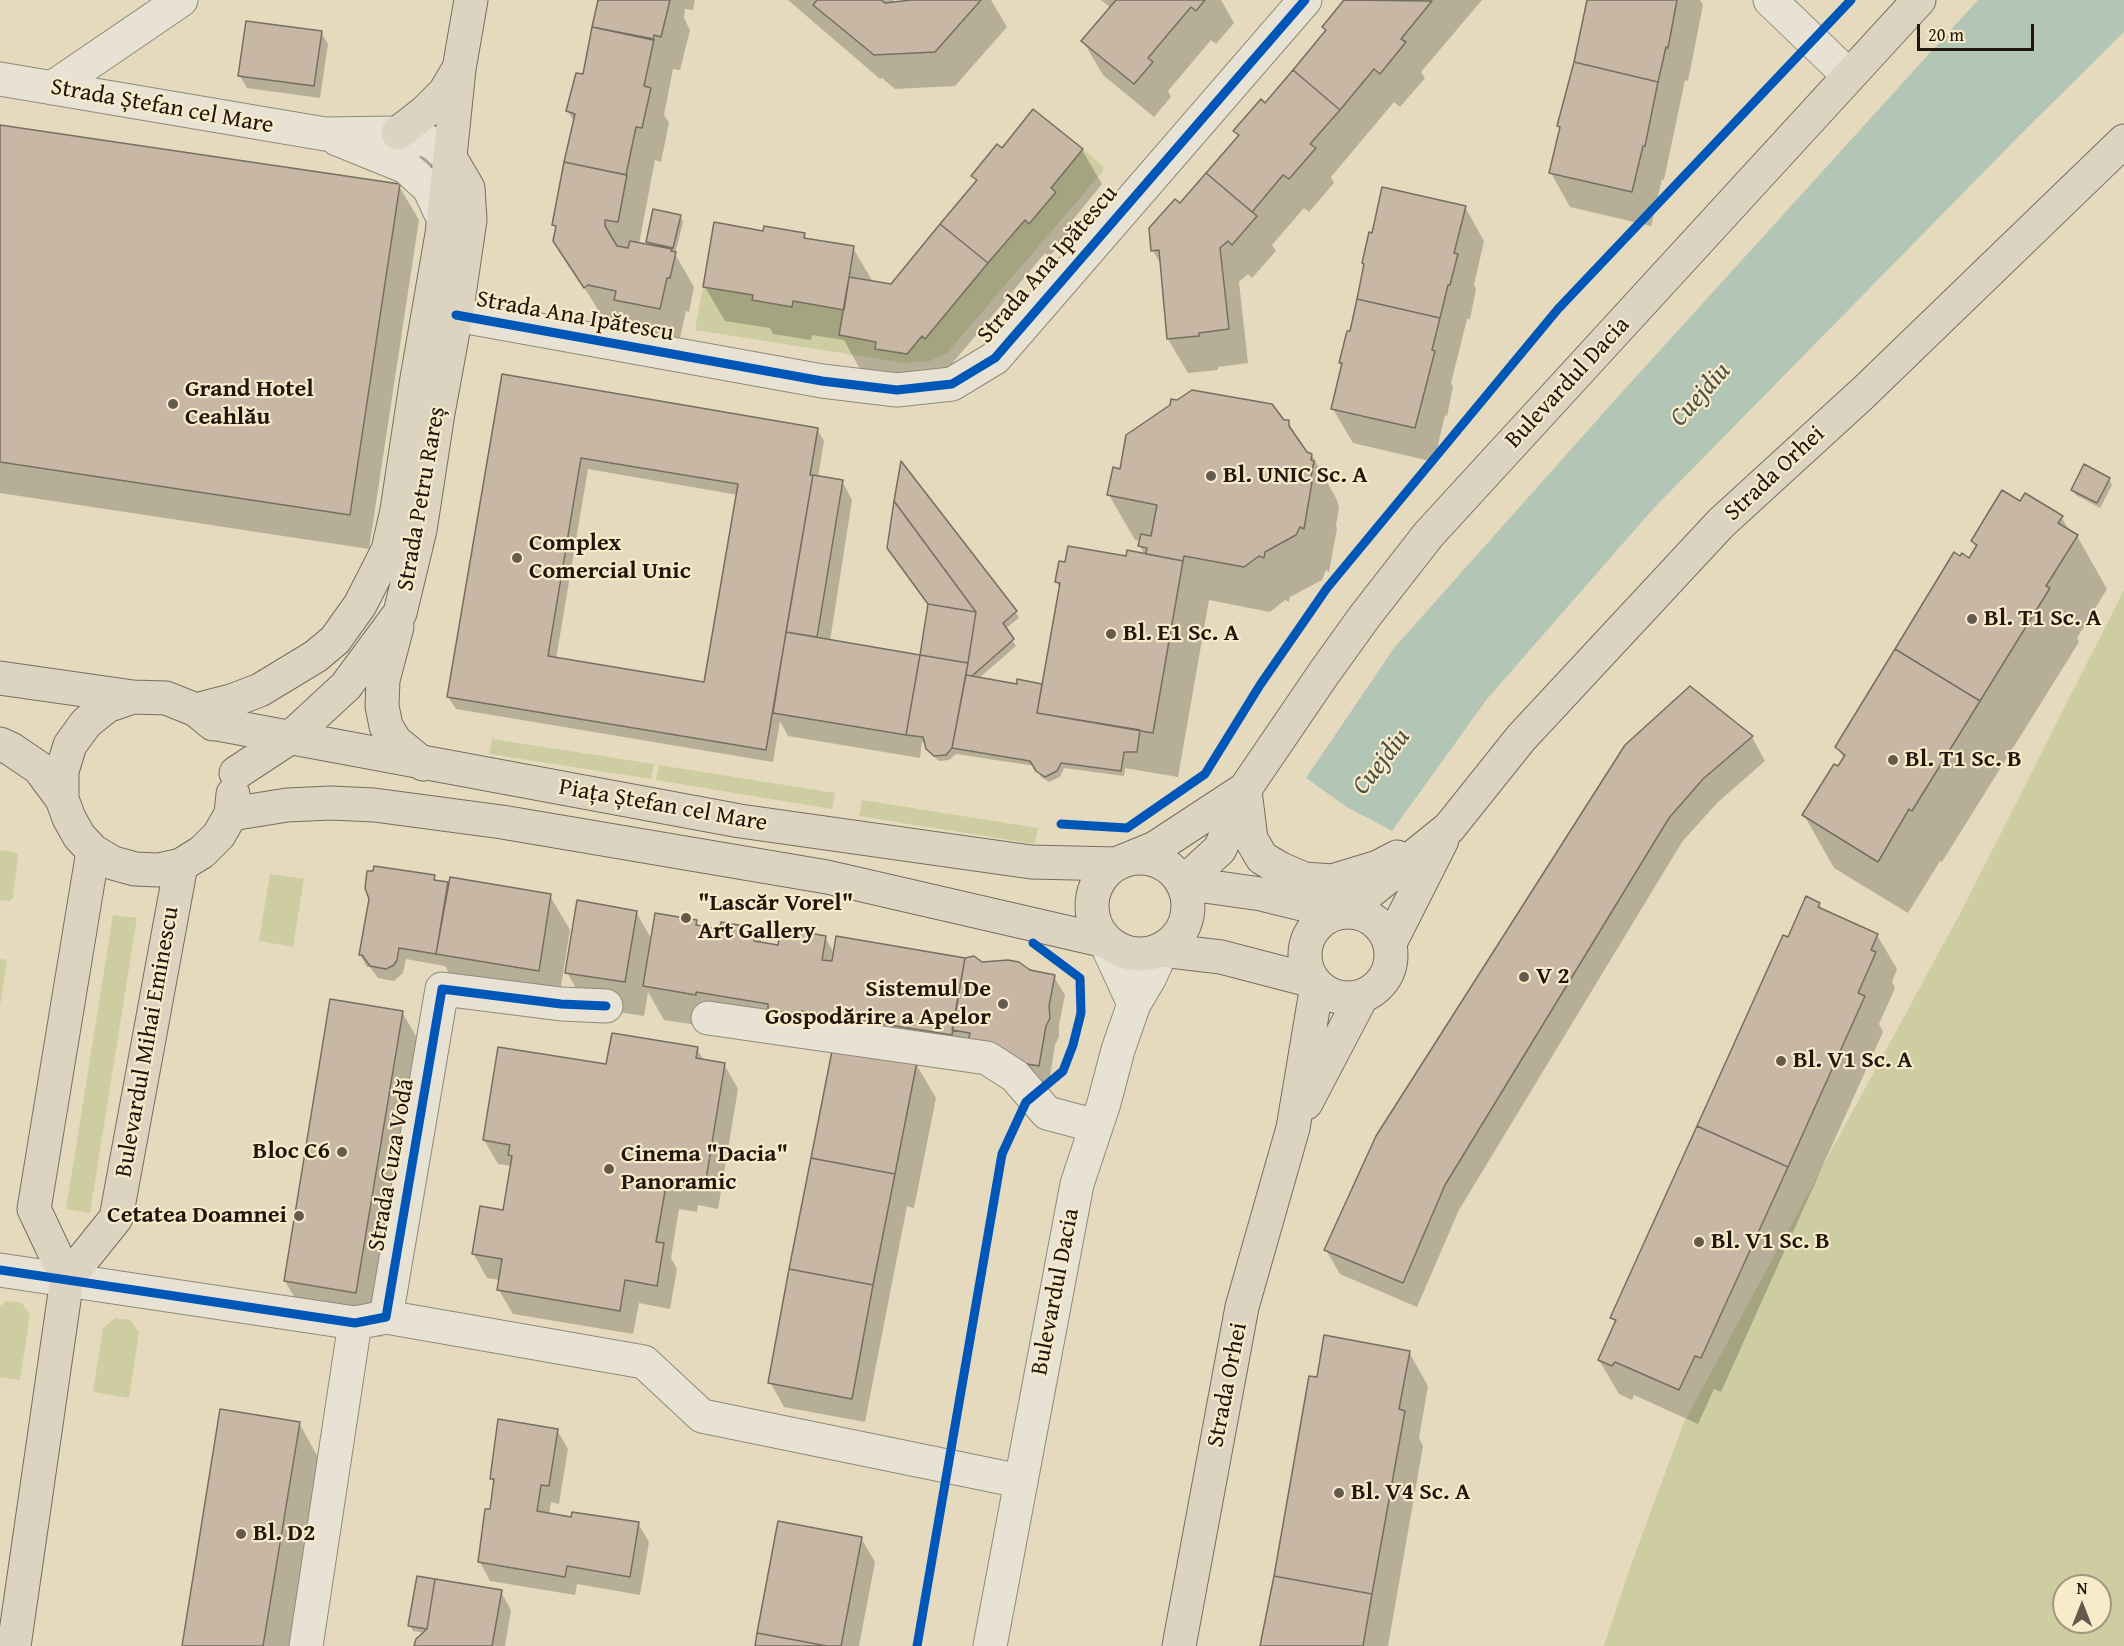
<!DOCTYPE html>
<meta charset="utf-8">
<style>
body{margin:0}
#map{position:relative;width:2124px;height:1646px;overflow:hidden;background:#e5dabe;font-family:"Gentium Book Plus",serif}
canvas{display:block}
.north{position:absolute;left:2052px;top:1574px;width:60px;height:60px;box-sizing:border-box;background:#f8ebca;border:2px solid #a2967f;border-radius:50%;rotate:0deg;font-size:16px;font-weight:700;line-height:24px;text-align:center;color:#20160e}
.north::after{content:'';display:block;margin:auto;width:21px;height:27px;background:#655b4c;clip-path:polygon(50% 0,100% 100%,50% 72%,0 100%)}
.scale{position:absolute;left:1917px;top:24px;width:117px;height:27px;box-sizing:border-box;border:3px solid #20160e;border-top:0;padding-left:8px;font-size:18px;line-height:21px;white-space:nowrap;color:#20160e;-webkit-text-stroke:4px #f8ebca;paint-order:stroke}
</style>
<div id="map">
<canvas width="2124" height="1646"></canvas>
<div class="north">N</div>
<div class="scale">20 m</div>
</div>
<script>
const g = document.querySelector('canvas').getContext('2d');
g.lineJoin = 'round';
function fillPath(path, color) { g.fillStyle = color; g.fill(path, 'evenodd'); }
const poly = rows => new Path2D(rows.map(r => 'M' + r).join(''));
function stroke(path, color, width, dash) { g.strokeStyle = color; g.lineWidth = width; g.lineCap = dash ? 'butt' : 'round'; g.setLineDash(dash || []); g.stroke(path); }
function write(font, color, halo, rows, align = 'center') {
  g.font = font + ' "Gentium Book Plus",serif'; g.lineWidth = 4.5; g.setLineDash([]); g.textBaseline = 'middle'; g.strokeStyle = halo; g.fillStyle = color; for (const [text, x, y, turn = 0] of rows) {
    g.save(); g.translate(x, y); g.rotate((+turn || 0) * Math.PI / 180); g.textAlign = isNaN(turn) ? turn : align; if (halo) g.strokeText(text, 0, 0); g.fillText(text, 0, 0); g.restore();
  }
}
fillPath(poly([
 [1083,149,1103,166,1103,171,947,353,930,361,905,363,695,330,703,287,753,295,752,300,792,307,793,301,844,310,839,335,876,342,875,349,907,354,922,336,925,338,1025,220,1029,223,1056,192,1051,188],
 [2124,590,2124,1646,1604,1646,1631,1565,1684,1422,1963,908],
 [2064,1586,2100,1586,2100,1622,2064,1622],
 [492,739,654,764,651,779,489,754],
 [659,765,835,793,832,809,656,780],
 [862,800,1038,828,1035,844,859,816],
 [0,850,14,852,18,855,13,898,10,901,0,900],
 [270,874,304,879,293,947,259,941],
 [113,915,137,918,90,1213,66,1209],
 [0,959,7,960,0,1007],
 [7,1301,22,1303,30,1315,20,1380,0,1377,0,1306],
 [115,1318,130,1320,139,1332,129,1398,93,1392,103,1328]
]), '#cecda1');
fillPath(poly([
 [1978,0,2124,0,2124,32,2020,135,1653,509,1487,699,1392,831,1347,807,1306,778,1394,648,1623,391]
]), '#b3c5b4');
fillPath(poly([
 [600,0,695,0,693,10,685,9,684,18,690,30,680,70,673,69,664,115,669,123,661,162,655,160,639,244,650,246,647,242,680,216,683,222,675,254,694,287,689,312,686,311,679,343,636,334,629,323,608,319,605,321,555,240,557,230,554,225,574,122,568,111,584,76],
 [788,0,893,0,895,4,913,0,991,0,1007,27,955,86,895,89,882,78,880,79],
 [1101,0,1221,0,1234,23,1216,44,1211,40,1168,91,1171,97,1154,117,1103,75,1083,41,1111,8],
 [1346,0,1482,0,1421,72,1425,78,1400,107,1394,102,1331,177,1334,183,1309,212,1304,208,1272,245,1276,251,1252,278,1248,274,1239,282,1248,363,1218,367,1218,370,1188,373,1168,339,1162,266,1153,251,1181,205,1238,137,1235,131,1265,105,1326,32,1324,27],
 [1590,0,1700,0,1703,5,1688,81,1685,80,1664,180,1662,179,1651,226,1570,207,1551,173,1561,129,1559,126],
 [321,32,328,44,320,98,247,88,240,76],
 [0,126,399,186,419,220,369,549,0,493],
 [1002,150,1082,150,1102,184,1072,221,1075,227,1049,257,1045,253,945,372,891,375,860,369,844,340,812,335,811,340,773,334,770,328,725,321,705,287,765,232,804,234,807,240,853,248,873,282,892,285,977,182,973,176],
 [1465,207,1484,241,1474,285,1476,289,1470,319,1467,319,1451,383,1453,387,1447,416,1445,415,1434,462,1353,443,1333,409,1343,366,1341,363,1351,332,1365,267,1363,263],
 [503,376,817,429,824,441,818,477,842,481,852,500,830,641,921,657,1016,612,1019,618,1005,629,1016,646,978,679,1018,686,1019,681,1043,686,1061,590,1056,582,1127,557,1145,555,1140,546,1141,541,1135,540,1109,495,1121,471,1288,422,1306,454,1312,455,1337,500,1339,507,1336,526,1337,528,1329,572,1326,570,1322,580,1290,597,1289,602,1285,600,1270,612,1209,600,1178,777,1125,768,1124,776,1064,768,1060,777,1049,782,1041,777,1035,766,956,754,949,760,939,761,932,755,926,742,922,742,920,758,788,736,780,721,773,762,456,709,448,697],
 [588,469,738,495,706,684,556,659],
 [2109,479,2112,485,2100,508,2076,495,2072,490],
 [2020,503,2061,517,2071,533,2077,536,2107,589,2077,638,2079,642,1942,862,1940,861,1908,913,1834,868,1804,815,1844,759,1837,747,1961,558,1969,560,1976,548,1972,541],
 [1752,737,1765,761,1717,803,1682,842,1459,1210,1417,1307,1340,1274,1326,1250,1626,746],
 [434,877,437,882,447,884,450,888,550,896,570,930,558,1005,457,988,445,966,406,959,403,973,394,981,378,978,370,967,367,967,360,955],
 [1819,904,1823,911,1877,935,1897,969,1892,982,1895,988,1879,1024,1883,1032,1721,1392,1714,1389,1698,1424,1634,1395,1632,1400,1619,1394,1599,1360,1616,1324,1612,1318,1788,939],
 [636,912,652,940,696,922,699,927,720,931,755,930,763,944,779,947,825,937,834,953,982,964,1054,977,1065,995,1059,1025,1059,1037,1055,1045,1049,1083,916,1064,936,1098,914,1208,907,1206,865,1422,784,1407,770,1382,835,1046,664,1020,648,992,644,1016,586,1007,567,972],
 [402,1012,428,1057,382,1337,311,1326,285,1281],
 [697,1049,704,1061,724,1064,738,1089,718,1209,698,1205,697,1212,679,1209,671,1258,677,1269,670,1309,639,1303,633,1334,513,1314,499,1290,500,1280,487,1278,473,1253,504,1212,512,1166,498,1164,484,1140,608,1066],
 [1409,1352,1428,1386,1419,1438,1423,1446,1388,1646,1261,1646,1310,1378,1318,1379],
 [299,1423,324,1468,295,1646,183,1646],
 [557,1430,568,1449,559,1504,551,1502,549,1515,638,1523,649,1542,640,1595,577,1584,575,1595,490,1581,480,1562,495,1485,491,1478],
 [861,1538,875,1562,859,1646,756,1646],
 [501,1592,511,1610,505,1646,415,1646,425,1633,413,1631,410,1625]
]), '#0003');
const building = poly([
 [598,0,670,0,661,37,654,35,653,40,592,27,598,0],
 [817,0,881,0,885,3,911,0,981,0,935,52,874,55,813,5,817,0],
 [1116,0,1205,0,1196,11,1191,7,1148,58,1153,62,1134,84,1081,41,1116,0],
 [1344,0,1432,1,1401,39,1406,42,1380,74,1374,69,1340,110,1293,70,1326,30,1322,27,1344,0],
 [1587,0,1677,0,1668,48,1666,47,1658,82,1574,62,1587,0],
 [246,21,322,31,314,86,238,76,246,21],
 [592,27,654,39,644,86,651,88,642,128,636,127,626,175,564,162,575,114,566,111,576,73,583,74,592,27],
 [1574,62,1658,82,1645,146,1643,146,1632,192,1549,173,1560,127,1557,126,1574,62],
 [1293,70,1340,110,1310,144,1316,148,1289,179,1283,175,1252,212,1206,173,1239,135,1233,131,1261,99,1265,103,1293,70],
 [1033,109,1083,149,1051,188,1056,192,1029,224,1025,220,988,263,940,224,977,180,971,176,997,144,1002,148,1033,109],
 [0,125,400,184,350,515,0,462,0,125],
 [564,162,627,175,618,222,605,220,605,226,617,246,628,248,630,241,672,249,671,251,676,252,670,278,667,278,660,309,614,300,616,291,588,285,584,288,553,241,556,226,552,225,564,162],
 [1206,173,1257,216,1232,245,1228,241,1220,248,1229,329,1199,333,1199,336,1167,339,1159,250,1151,251,1149,228,1175,199,1180,203,1206,173],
 [1382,187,1466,206,1454,253,1458,254,1450,285,1448,285,1440,318,1357,299,1364,264,1362,263,1369,232,1372,233,1382,187],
 [653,209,681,215,673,248,646,242,653,209],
 [714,222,763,231,764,226,805,233,804,238,854,246,844,310,793,301,792,307,752,300,753,295,703,287,714,222],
 [940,224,988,263,925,339,922,336,907,354,875,349,876,342,839,335,849,277,891,284,940,224],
 [1357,299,1440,318,1432,350,1435,351,1415,428,1331,409,1342,363,1339,363,1347,331,1350,331,1357,299],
 [502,374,818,428,810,475,813,475,766,750,447,697,502,374],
 [581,458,738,484,704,682,548,656,581,458],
 [1192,390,1272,404,1284,420,1289,420,1289,426,1307,452,1312,454,1311,460,1314,461,1310,482,1312,482,1304,529,1300,527,1296,535,1265,552,1264,558,1259,556,1244,567,1184,556,1183,561,1146,554,1147,548,1138,546,1141,534,1151,536,1157,505,1107,495,1113,467,1120,469,1126,435,1170,405,1171,399,1177,400,1192,390],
 [901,461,1017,611,1003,623,1014,639,972,676,966,675,976,612,894,501,901,461],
 [2084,464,2110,478,2097,503,2071,490,2084,464],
 [813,475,843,480,817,637,786,632,813,475],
 [2002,490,2020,501,2025,493,2063,516,2058,523,2078,535,2046,586,2050,588,1980,701,1895,649,1954,552,1960,556,1962,553,1969,558,1977,545,1971,541,2002,490],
 [894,501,976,612,928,604,887,548,894,501],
 [1068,546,1126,556,1127,550,1183,561,1153,733,1037,713,1060,583,1055,582,1059,561,1065,562,1068,546],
 [928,604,976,612,968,663,920,655,928,604],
 [786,632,920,655,906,735,773,713,786,632],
 [1895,649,1980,701,1912,811,1909,809,1878,862,1802,815,1834,764,1838,766,1845,755,1835,747,1895,649],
 [920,655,968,663,952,748,946,755,934,756,926,749,923,737,906,735,920,655],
 [966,675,1017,684,1017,679,1042,684,1037,713,1140,730,1137,752,1124,752,1121,771,1061,763,1057,771,1045,777,1036,771,1030,761,952,748,966,675],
 [1690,686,1753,736,1703,779,1669,818,1445,1185,1403,1283,1324,1250,1376,1136,1625,745,1690,686],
 [374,866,435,875,434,880,448,882,436,954,399,948,397,960,394,965,386,969,370,966,362,955,359,955,369,899,365,888,367,871,373,871,374,866],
 [450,877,551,894,539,971,436,954,450,877],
 [1806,896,1820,903,1818,907,1878,934,1871,950,1876,952,1858,993,1865,996,1788,1167,1697,1126,1783,935,1788,937,1806,896],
 [577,900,637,911,625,982,565,973,577,900],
 [655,913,697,920,696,925,719,929,721,922,756,928,754,941,778,945,781,928,826,936,822,960,832,961,836,936,965,958,952,1035,802,1011,801,1015,768,1010,768,1004,696,992,696,995,643,986,655,913],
 [974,956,982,962,1008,960,1019,962,1030,970,1055,975,1049,1006,1050,1018,1046,1026,1039,1066,998,1059,968,1043,970,1033,952,1030,965,958,974,956],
 [330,999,403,1011,356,1293,284,1281,330,999],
 [612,1033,698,1047,696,1058,725,1063,705,1186,685,1182,683,1188,666,1186,656,1242,664,1243,657,1286,625,1280,620,1311,497,1290,502,1259,472,1254,480,1206,503,1210,512,1156,508,1155,510,1145,483,1140,498,1047,606,1064,612,1033],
 [833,1046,917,1062,895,1174,811,1158,833,1046],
 [1697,1126,1788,1167,1701,1358,1695,1356,1679,1390,1615,1362,1612,1366,1598,1360,1616,1320,1610,1318,1697,1126],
 [811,1158,895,1174,873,1285,789,1269,811,1158],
 [789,1269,873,1285,852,1399,768,1383,789,1269],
 [1324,1335,1410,1351,1399,1409,1405,1411,1372,1594,1274,1576,1309,1376,1317,1377,1324,1335],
 [220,1409,300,1422,263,1646,182,1646,220,1409],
 [498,1419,558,1429,549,1486,541,1485,537,1511,571,1517,572,1512,639,1522,630,1577,567,1566,565,1577,478,1562,485,1509,490,1509,494,1479,490,1479,498,1419],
 [778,1521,862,1537,841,1646,827,1646,757,1633,778,1521],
 [417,1576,435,1579,427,1629,408,1626,417,1576],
 [1274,1576,1372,1594,1363,1646,1260,1646,1274,1576],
 [435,1579,502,1590,492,1646,414,1646,416,1639,427,1629,435,1579],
 [757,1633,827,1646,755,1646,757,1633]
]);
fillPath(building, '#c8b7a5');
stroke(building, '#756f60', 1.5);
const minor = poly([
 [1770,0,1848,75],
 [0,79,325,134,398,133,433,143,450,159],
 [52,88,181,0],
 [337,139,406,167,429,188,443,218],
 [456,315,822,381,897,390,952,384,995,358,1305,0],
 [1105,941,1134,1004],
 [708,1018,987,1058,1015,1076,1047,1113,1096,1126],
 [0,1270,355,1323,386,1317,442,989,561,1004,606,1006],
 [386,1317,644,1362,702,1416,1020,1481],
 [306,1646,355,1323],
 [990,1646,1077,1184,1104,1103,1118,1050,1134,1004,1150,977,1162,950]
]);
const major = poly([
 [398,133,425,112,445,92,458,70],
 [397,627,383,680,382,706,386,726,395,741,423,764],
 [0,678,133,697,166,698,196,710,213,724],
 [133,697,107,706,86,723,70,745,62,771,62,799,69,818,79,836,93,851,113,863,135,869,158,870,181,865,202,852,219,835,231,814,233,794],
 [196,710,231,701,260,690,316,656,335,640,360,605,388,550,397,510,416,384,442,234,459,69,471,0],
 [212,723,740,821,1031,862,1116,864,1155,848,1245,789],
 [0,744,11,749,39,768,62,799],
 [236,773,291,737,346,686,400,613,420,530,438,413,456,315,470,220,468,188,451,159],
 [1245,791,1251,839,1262,858,1281,869,1304,879,1332,881,1378,867,1397,857],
 [231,814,287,805,331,803,374,805,502,822,827,877,1105,941],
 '1092 906a48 48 0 1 1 96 0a48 48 0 1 1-96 0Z',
 [1183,883,1220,849,1245,789,1324,673,1365,616,1429,534,1919,0],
 [1183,883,1261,894,1338,913],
 [1346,911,1449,828,1521,738,1721,523,1862,394,2124,141],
 '1305 955a43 43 0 1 1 86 0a43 43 0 1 1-86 0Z',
 [1390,943,1442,840],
 [1162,950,1221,957,1313,981],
 [1306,1103,1362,996],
 [67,1279,34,1209,93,851],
 [67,1279,116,1218,181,865],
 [14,1646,67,1279],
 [1179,1646,1242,1307,1293,1128,1317,985]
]);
stroke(minor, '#908979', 35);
stroke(major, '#756f60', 35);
stroke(minor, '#e8e2d5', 33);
stroke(major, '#dcd3c1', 33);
stroke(poly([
 [456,315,822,381,897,390,952,384,995,358,1305,0],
 [1061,824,1127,828,1205,774,1260,685,1327,588,1558,309,1851,0],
 [0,1270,355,1323,386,1317,442,989,561,1004,606,1006],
 [917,1646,1002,1154,1026,1102,1063,1071,1073,1045,1081,1013,1080,978,1033,943]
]), '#0057b8', 9);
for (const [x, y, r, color] of [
 [173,404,6,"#655b4c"],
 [1211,476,6,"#655b4c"],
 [517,558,6,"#655b4c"],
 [1972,619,6,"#655b4c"],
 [1111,634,6,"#655b4c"],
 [1893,760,6,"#655b4c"],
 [686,918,6,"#655b4c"],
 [1524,977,6,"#655b4c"],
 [1003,1004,6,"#655b4c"],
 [1781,1061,6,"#655b4c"],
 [342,1152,6,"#655b4c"],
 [609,1169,6,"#655b4c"],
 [299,1216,6,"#655b4c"],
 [1699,1242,6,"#655b4c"],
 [1339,1493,6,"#655b4c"],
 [241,1534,6,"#655b4c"]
]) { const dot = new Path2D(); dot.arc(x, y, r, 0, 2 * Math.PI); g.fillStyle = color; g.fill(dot); stroke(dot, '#f8ebca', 2); }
write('24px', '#20160e', '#f8ebca', [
 ["Strada Ștefan cel Mare",162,107,10],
 ["Strada Ana Ipătescu",1048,265,-49],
 ["Strada Ana Ipătescu",575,317,10],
 ["Bulevardul Dacia",1568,383,-47],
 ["Strada Orhei",1775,474,-43],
 ["Strada Petru Rareș",422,499,-80],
 ["Piața Ștefan cel Mare",663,806,10],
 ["Bulevardul Mihai Eminescu",148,1042,-80],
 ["Strada Cuza Vodă",392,1165,-80],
 ["Bulevardul Dacia",1056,1292,-79],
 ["Strada Orhei",1228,1385,-79]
]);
write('bold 24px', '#20160e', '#f8ebca', [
 ["Grand Hotel",185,390],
 ["Ceahlău",185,418],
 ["Bl. UNIC Sc. A",1223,476],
 ["Complex",529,544],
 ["Comercial Unic",529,572],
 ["Bl. T1 Sc. A",1984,619],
 ["Bl. E1 Sc. A",1123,634],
 ["Bl. T1 Sc. B",1905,760],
 ["\"Lascăr Vorel\"",698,904],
 ["Art Gallery",698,932],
 ["V 2",1536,977],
 ["Sistemul De",991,990,"right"],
 ["Gospodărire a Apelor",991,1018,"right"],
 ["Bl. V1 Sc. A",1793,1061],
 ["Bloc C6",330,1152,"right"],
 ["Cinema \"Dacia\"",621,1155],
 ["Panoramic",621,1183],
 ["Cetatea Doamnei",287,1216,"right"],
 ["Bl. V1 Sc. B",1711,1242],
 ["Bl. V4 Sc. A",1351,1493],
 ["Bl. D2",253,1534]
], 'left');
write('italic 26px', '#4c5047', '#f8ebca', [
 ["Cuejdiu",1701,395,-48],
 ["Cuejdiu",1382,762,-52]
]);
</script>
